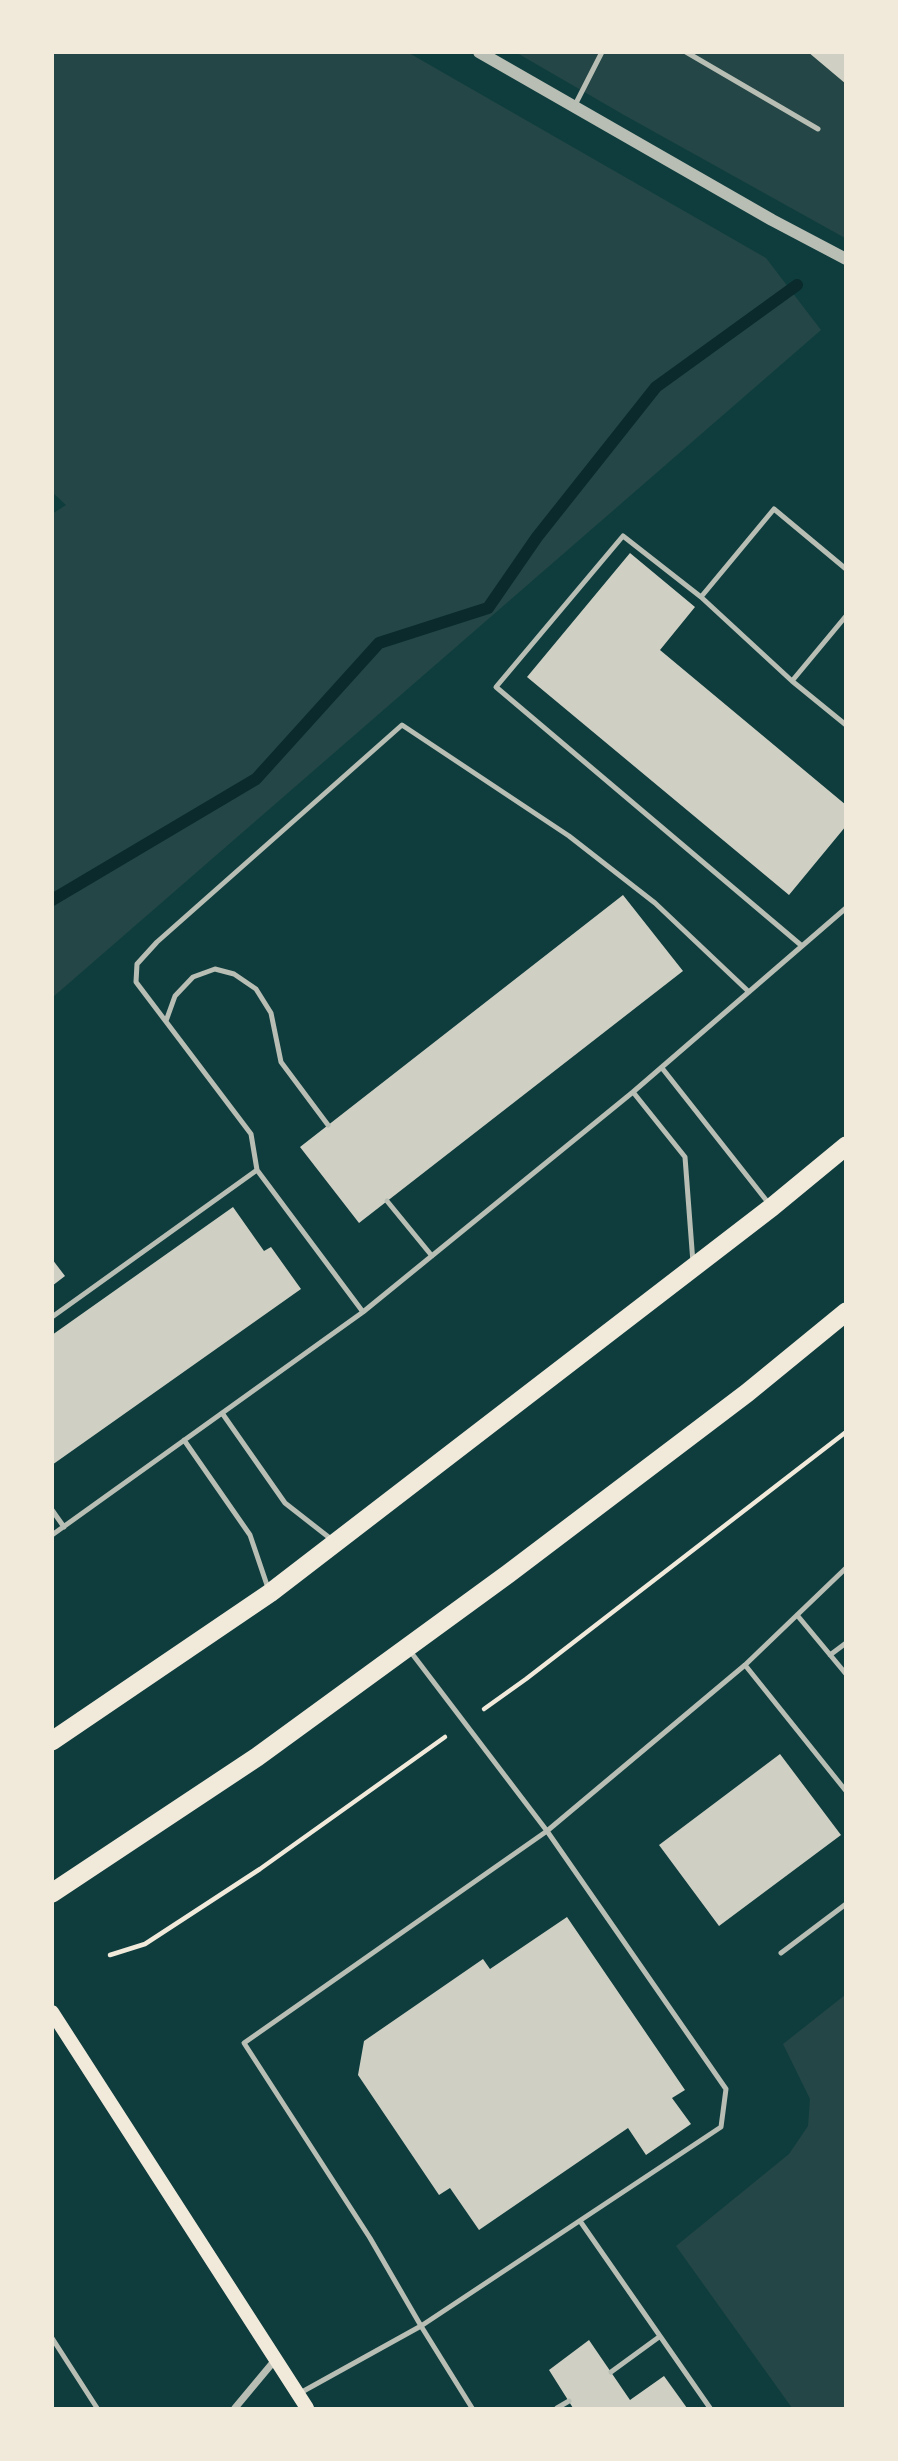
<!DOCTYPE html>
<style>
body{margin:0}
#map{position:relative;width:898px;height:2461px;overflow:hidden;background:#0f3d3e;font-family:"Sofia Sans Condensed",sans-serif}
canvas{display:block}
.frame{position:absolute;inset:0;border:54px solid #f1e9da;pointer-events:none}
</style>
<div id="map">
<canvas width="898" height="2461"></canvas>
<div class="frame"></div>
</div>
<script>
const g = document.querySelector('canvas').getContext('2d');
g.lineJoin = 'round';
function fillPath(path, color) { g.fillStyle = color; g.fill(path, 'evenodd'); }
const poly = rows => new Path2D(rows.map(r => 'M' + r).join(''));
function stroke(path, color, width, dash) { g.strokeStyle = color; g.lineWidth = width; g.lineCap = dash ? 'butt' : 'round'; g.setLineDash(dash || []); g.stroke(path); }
fillPath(poly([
 [53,52,409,53,766,258,821,330,53,997,52,514,66,505,52,492],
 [517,53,845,53,845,238,624,115],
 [845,1995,845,2408,792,2408,676,2246,789,2154,808,2126,810,2099,783,2044]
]), '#244646');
stroke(poly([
 [52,900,256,779,379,643,488,608,537,537,656,387,797,285]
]), '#0a2a2b', 12);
fillPath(poly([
 [808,52,846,52,846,84],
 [630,553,695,607,660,650,846,805,846,826,789,895,527,677],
 [623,895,683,971,359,1223,300,1147],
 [233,1207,264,1251,271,1247,301,1289,52,1465,52,1335],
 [52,1259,65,1276,52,1286],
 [780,1754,841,1835,719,1926,659,1845],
 [567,1917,685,2090,672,2098,691,2124,646,2155,628,2128,479,2230,450,2188,439,2195,358,2075,364,2041,483,1959,490,1969],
 [589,2340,630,2400,664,2376,687,2408,573,2408,549,2370]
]), '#cfcfc3');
stroke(poly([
 [484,1709,526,1679,846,1432],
 [110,1955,145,1944,260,1869,445,1737]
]), '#f1e9da', 4.5);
stroke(poly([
 [686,52,818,129],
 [574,107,602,52],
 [846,569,774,509,701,597,792,681,846,725],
 [701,597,623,536,496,687,802,946],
 [792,681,846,616],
 [166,1021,175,996,193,977,215,969,234,974,256,989,271,1013,281,1062,328,1125],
 [662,1068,770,1205],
 [633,1092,685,1157,693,1263],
 [257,1170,251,1134,136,982,137,964,157,942,402,725,569,836,655,903,749,992],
 [387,1201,432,1256],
 [52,1317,257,1170,363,1312],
 [222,1413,285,1503,331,1539],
 [184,1440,250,1535,268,1588],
 [52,1510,64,1527],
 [52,1535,363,1312,633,1092,846,908],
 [797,1615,846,1674],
 [410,1651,547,1831,745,1665,846,1568],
 [830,1655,846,1643],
 [745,1665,846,1791],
 [781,1953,846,1904],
 [580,2221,710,2408],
 [52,2338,97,2408],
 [611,2372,659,2337],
 [300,2393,421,2326,721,2127,726,2089,547,1831,244,2043,370,2238,421,2326,472,2408],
 [557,2408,569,2401]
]), '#b8beb3', 5);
stroke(poly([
 [235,2408,275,2360]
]), '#b8beb3', 7);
stroke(poly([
 [479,52,772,220,846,259]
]), '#b8beb3', 12);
stroke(poly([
 [52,2012,307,2408]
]), '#f1e9da', 14);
stroke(poly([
 [52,1741,270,1593,772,1207,846,1146],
 [52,1893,257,1757,508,1574,747,1393,846,1312]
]), '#f1e9da', 19);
</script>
